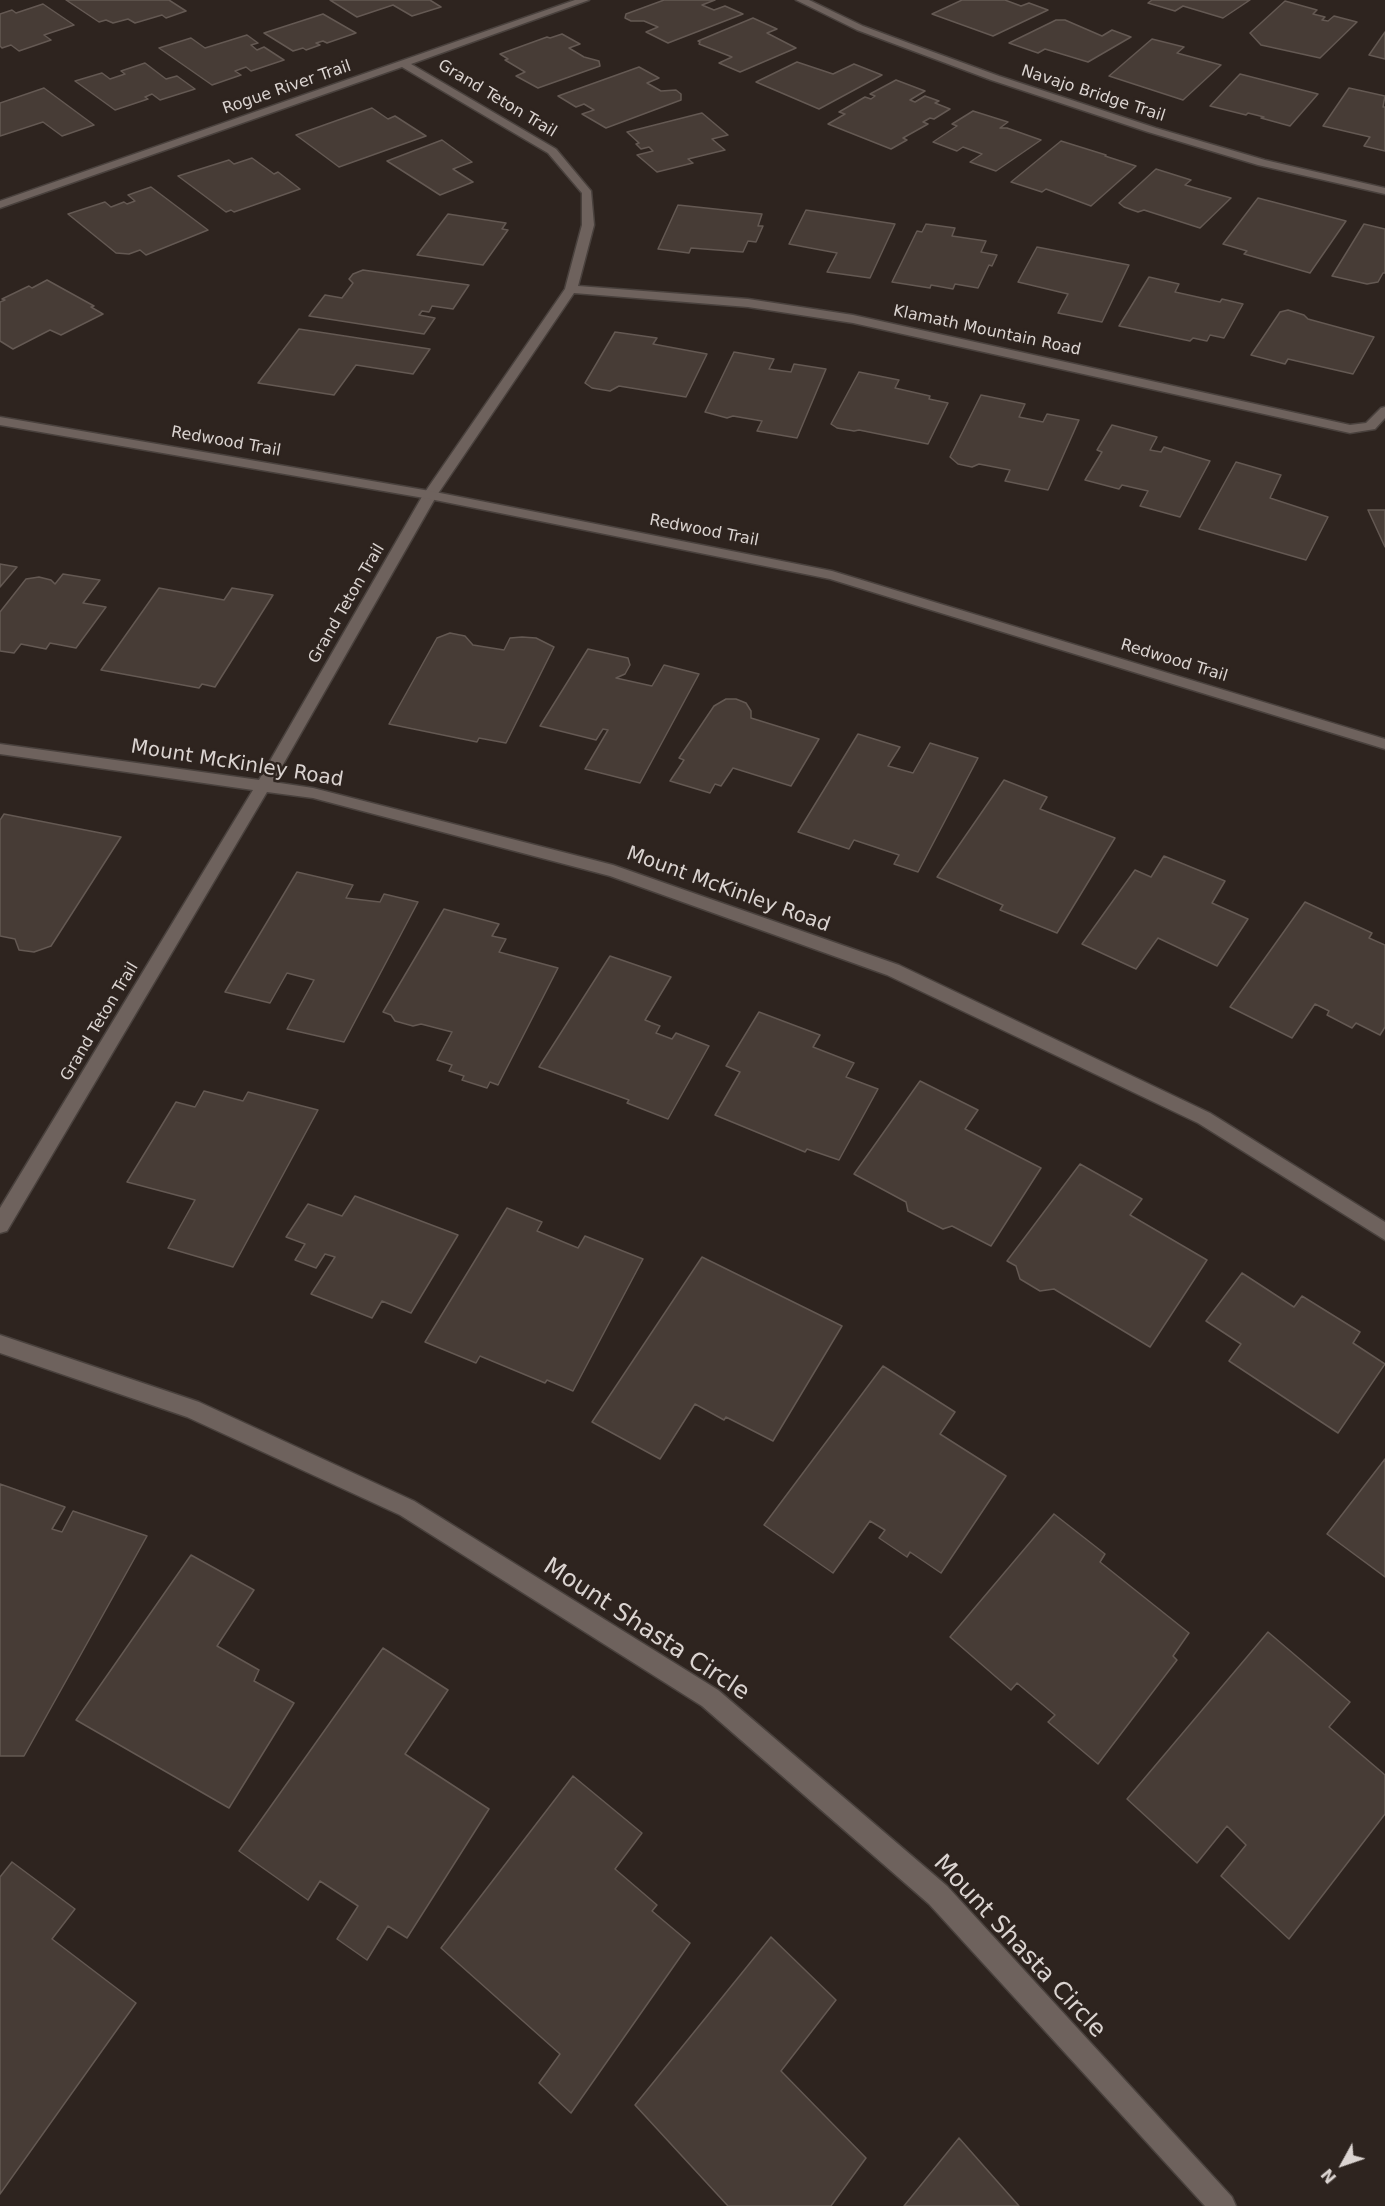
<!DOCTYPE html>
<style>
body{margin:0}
#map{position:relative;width:1385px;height:2206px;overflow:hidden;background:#2e241f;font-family:"DejaVu Sans",sans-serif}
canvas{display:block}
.north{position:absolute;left:1313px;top:2134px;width:60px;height:60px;-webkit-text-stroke:4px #2e241f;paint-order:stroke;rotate:230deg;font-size:16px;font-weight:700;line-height:24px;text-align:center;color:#dbd4d1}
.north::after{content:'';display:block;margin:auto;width:21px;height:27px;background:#dbd4d1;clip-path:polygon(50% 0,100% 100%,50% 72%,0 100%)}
</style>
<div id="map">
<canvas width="1385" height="2206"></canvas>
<div class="north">N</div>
</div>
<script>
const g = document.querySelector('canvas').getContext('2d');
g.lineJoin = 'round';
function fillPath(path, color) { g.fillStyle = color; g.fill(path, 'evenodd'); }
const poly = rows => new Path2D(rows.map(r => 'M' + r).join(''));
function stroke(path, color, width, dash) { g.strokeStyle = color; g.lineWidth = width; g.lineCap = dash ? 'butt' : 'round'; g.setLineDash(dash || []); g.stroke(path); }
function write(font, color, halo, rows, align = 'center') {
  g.font = font + ' "DejaVu Sans",sans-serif'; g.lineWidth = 5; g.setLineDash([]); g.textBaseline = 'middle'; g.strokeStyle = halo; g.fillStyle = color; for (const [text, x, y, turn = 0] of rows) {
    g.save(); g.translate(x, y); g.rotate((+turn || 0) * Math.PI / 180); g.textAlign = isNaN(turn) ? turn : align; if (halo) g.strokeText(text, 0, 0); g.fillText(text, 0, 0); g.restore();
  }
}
const building = poly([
 [66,0,169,0,186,11,166,18,162,15,135,23,128,19,113,23,106,20,99,22,66,0],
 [330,0,430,0,441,7,412,16,393,5,357,17,330,0],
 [664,0,715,0,702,5,714,10,725,6,743,14,668,43,646,32,658,27,644,21,631,21,625,18,626,14,664,0],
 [962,0,1005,0,1021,6,1029,3,1048,10,993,36,932,14,962,0],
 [1152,0,1250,0,1223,18,1183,6,1175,11,1148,3,1152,0],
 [1285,1,1317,10,1313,14,1325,17,1322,20,1328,21,1334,16,1357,22,1320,58,1261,45,1250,33,1285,1],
 [43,4,74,25,44,35,51,40,19,51,11,45,2,48,0,46,0,14,12,10,16,13,43,4],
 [323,14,356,33,327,43,323,41,316,43,320,45,306,50,303,48,293,51,264,33,323,14],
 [753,18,777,29,767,33,796,48,740,72,719,63,732,57,699,44,700,42,698,41,753,18],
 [1056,20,1065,20,1102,36,1112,30,1131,37,1088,62,1045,49,1038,53,1009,43,1056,20],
 [1385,32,1385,59,1369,55,1385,32],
 [562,34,580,44,569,48,584,57,599,61,600,66,538,88,516,76,525,72,505,60,508,59,500,54,547,37,550,38,562,34],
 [247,35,258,43,251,45,257,50,264,47,284,60,251,71,246,67,235,71,241,75,212,85,159,48,191,38,205,48,247,35],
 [1152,39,1184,47,1177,53,1221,65,1183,100,1109,76,1152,39],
 [797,62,833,74,854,64,882,75,819,109,756,82,797,62],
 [145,63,166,79,177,76,195,89,160,100,152,94,145,97,148,99,115,110,75,81,102,73,110,79,125,74,121,71,145,63],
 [639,67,659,78,647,83,661,91,676,90,681,94,681,100,606,128,582,114,594,110,584,104,576,107,558,96,639,67],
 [1240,74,1318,94,1290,126,1261,118,1264,117,1248,113,1246,115,1210,106,1240,74],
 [896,80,925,91,910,100,915,102,925,96,939,101,935,103,950,109,934,119,930,118,923,122,928,124,903,138,907,140,891,149,828,124,845,114,839,112,865,97,871,99,875,96,870,94,896,80],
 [44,88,94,125,62,136,43,122,0,136,0,103,44,88],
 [1349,88,1385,96,1383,107,1385,107,1385,151,1364,146,1370,137,1323,126,1349,88],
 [372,108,388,119,395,116,426,136,339,167,296,135,372,108],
 [973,111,1008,122,1000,128,1007,128,1041,140,996,171,970,162,982,154,963,147,957,151,933,142,957,126,952,124,973,111],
 [702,113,728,135,712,139,725,150,688,159,693,163,657,172,637,155,653,151,649,147,641,149,636,144,639,143,627,132,702,113],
 [442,140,472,162,453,169,473,182,440,195,387,161,442,140],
 [1061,141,1106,155,1105,156,1136,166,1091,206,1046,189,1042,192,1011,182,1061,141],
 [252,158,274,174,278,172,300,189,234,212,231,210,226,212,178,176,229,160,234,164,252,158],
 [1156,169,1191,180,1185,185,1231,198,1200,228,1144,210,1138,212,1124,207,1119,203,1156,169],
 [151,187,208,230,146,255,140,250,129,254,116,253,68,214,105,202,111,207,124,202,127,204,135,201,128,195,151,187],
 [1258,198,1346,221,1310,273,1244,254,1247,251,1223,244,1258,198],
 [678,205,762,214,758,226,763,226,756,242,748,241,743,252,691,248,689,253,658,249,678,205],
 [806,210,895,224,870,278,827,272,837,253,789,244,806,210],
 [448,214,506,223,502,229,508,230,483,265,417,255,448,214],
 [926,224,955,228,952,236,986,241,981,252,997,255,992,266,989,265,978,288,955,284,953,289,931,285,930,288,892,282,917,231,922,232,926,224],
 [1364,224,1385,229,1385,273,1383,273,1378,282,1367,284,1332,276,1364,224],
 [1037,247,1129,265,1102,322,1058,313,1068,294,1018,282,1037,247],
 [363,270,469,285,453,309,432,306,429,312,422,311,419,315,435,318,424,334,309,316,325,295,342,298,353,283,349,279,353,274,363,270],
 [1149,277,1179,284,1175,292,1220,302,1222,299,1243,304,1224,338,1210,335,1207,341,1193,338,1190,341,1119,326,1149,277],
 [47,280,94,306,91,307,103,314,61,335,50,330,13,349,0,341,0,302,5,300,2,299,29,286,32,288,47,280],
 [1288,310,1304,315,1308,319,1374,337,1353,374,1288,359,1285,364,1251,355,1280,312,1288,310],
 [299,329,430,349,413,374,356,365,334,395,258,383,299,329],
 [615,332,657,338,653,344,707,354,686,397,619,386,610,391,592,388,585,383,615,332],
 [734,352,774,359,769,369,791,372,794,364,826,369,797,438,757,431,762,421,733,416,727,418,705,412,734,352],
 [859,372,899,380,895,388,930,396,929,399,948,403,928,444,859,430,854,431,837,428,831,424,859,372],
 [981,395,1025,404,1019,417,1043,422,1047,414,1079,420,1048,490,1005,481,1010,470,979,464,972,467,958,464,950,457,981,395],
 [1112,425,1157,437,1150,450,1161,452,1164,447,1210,461,1180,517,1140,506,1148,491,1122,485,1119,489,1085,480,1102,452,1097,450,1112,425],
 [1236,462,1281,475,1270,498,1328,517,1306,560,1199,529,1236,462],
 [1368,510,1385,510,1385,547,1368,510],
 [0,564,17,567,0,587,0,564],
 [63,574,100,580,83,603,106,607,76,648,50,643,46,649,21,644,14,653,0,651,0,612,26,579,39,577,51,580,55,584,63,574],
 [159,588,224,600,232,588,273,595,215,687,202,684,199,688,101,670,159,588],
 [450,633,465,636,473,645,504,650,510,638,522,637,536,638,554,647,506,743,479,738,477,742,389,724,437,638,450,633],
 [588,649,628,658,630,665,625,674,616,678,652,686,664,665,699,674,640,783,585,769,608,730,603,729,596,740,540,726,588,649],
 [726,699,736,699,746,703,751,711,751,718,819,739,791,786,733,768,721,786,715,784,710,793,670,781,684,760,679,758,714,706,726,699],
 [858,734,900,747,888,766,913,773,930,743,978,758,918,872,894,864,899,855,854,840,849,849,798,832,858,734],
 [1004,780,1047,797,1040,809,1115,838,1057,933,1000,910,1003,905,937,877,1004,780],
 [4,814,121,837,51,946,34,952,19,950,15,939,0,936,0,820,4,814],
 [1164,856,1225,881,1212,903,1248,919,1217,966,1158,938,1136,969,1082,944,1135,870,1151,877,1164,856],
 [297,872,353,885,346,898,380,902,384,894,418,902,344,1042,287,1029,314,980,287,973,270,1003,225,992,297,872],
 [1305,902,1372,933,1369,938,1385,945,1385,1027,1380,1035,1356,1023,1352,1028,1327,1015,1329,1011,1315,1004,1292,1038,1230,1007,1305,902],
 [444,909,499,924,492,936,506,939,499,952,558,968,498,1085,490,1082,487,1088,462,1080,464,1076,449,1071,452,1065,437,1060,452,1032,421,1024,413,1026,395,1021,391,1015,383,1012,444,909],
 [610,956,671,977,645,1020,660,1026,656,1033,672,1039,676,1033,709,1046,668,1119,627,1103,629,1100,539,1067,610,956],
 [759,1012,820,1035,813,1047,854,1063,846,1077,878,1089,839,1160,807,1149,805,1152,715,1115,740,1072,726,1066,759,1012],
 [920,1081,978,1110,965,1129,1041,1168,991,1246,952,1226,943,1229,908,1211,906,1202,854,1174,920,1081],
 [204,1091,243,1101,248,1092,318,1110,233,1267,168,1248,195,1200,127,1182,176,1102,195,1107,204,1091],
 [1080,1164,1142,1199,1130,1215,1207,1260,1150,1347,1054,1289,1040,1291,1020,1279,1016,1266,1007,1261,1080,1164],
 [355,1196,458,1235,411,1313,382,1301,372,1318,311,1294,335,1257,325,1254,316,1268,295,1260,305,1244,286,1237,308,1204,342,1216,355,1196],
 [507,1208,542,1222,537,1231,578,1248,585,1236,643,1259,573,1391,547,1380,545,1383,480,1356,476,1363,425,1342,507,1208],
 [702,1257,842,1326,773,1441,726,1417,724,1420,695,1404,660,1459,592,1422,702,1257],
 [1242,1273,1294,1307,1302,1296,1360,1332,1353,1343,1385,1364,1338,1433,1229,1361,1241,1344,1206,1321,1242,1273],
 [883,1366,955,1412,940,1434,1006,1476,941,1573,910,1552,907,1557,879,1538,885,1530,870,1521,833,1573,764,1525,883,1366],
 [1385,1459,1385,1577,1327,1534,1385,1459],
 [0,1484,65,1507,52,1529,62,1532,73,1511,147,1536,24,1756,0,1756,0,1484],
 [1054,1514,1105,1554,1100,1562,1189,1633,1173,1656,1177,1660,1098,1764,1048,1722,1055,1715,1017,1683,1011,1690,950,1637,1054,1514],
 [191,1555,254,1590,217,1646,259,1670,254,1681,294,1703,229,1808,76,1720,191,1555],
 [1268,1632,1350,1702,1329,1727,1385,1775,1385,1814,1289,1939,1221,1876,1246,1845,1227,1826,1197,1863,1127,1799,1268,1632],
 [383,1648,448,1690,405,1754,489,1809,407,1938,388,1926,367,1960,337,1939,358,1906,320,1881,308,1900,239,1851,383,1648],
 [573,1776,642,1833,615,1869,657,1905,652,1911,690,1943,571,2113,539,2083,560,2054,441,1948,573,1776],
 [12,1862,75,1909,52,1939,136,2003,0,2194,0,1877,12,1862],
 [771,1937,836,2000,781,2071,866,2158,831,2206,728,2206,635,2105,771,1937],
 [959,2138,1019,2206,904,2206,959,2138]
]);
fillPath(building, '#473c36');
stroke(building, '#645953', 1.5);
const street = poly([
 [575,0,589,0,411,64,556,149,591,191,594,225,578,286,748,299,853,315,1350,425,1366,423,1381,408,1385,407,1385,418,1375,429,1350,433,853,323,748,307,574,293,437,495,273,782,313,788,613,865,899,965,1210,1113,1385,1222,1385,1240,1198,1123,887,975,610,876,313,798,267,792,7,1231,0,1233,0,1208,253,790,0,754,0,744,259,780,423,495,565,289,582,225,582,193,548,153,402,67,0,208,0,201,575,0],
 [796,0,809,0,863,26,914,45,999,76,1156,128,1265,160,1385,188,1385,194,1258,165,1148,132,991,80,857,30,796,0],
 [0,1335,199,1402,414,1501,718,1690,947,1886,1232,2197,1236,2206,1205,2206,929,1904,702,1706,400,1515,187,1417,0,1353,0,1335]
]);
const secondary = poly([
 [0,417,430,491,832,571,1385,739,1385,749,830,579,430,499,0,425,0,417]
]);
stroke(street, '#49413d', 3);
stroke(secondary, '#49413d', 3);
fillPath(street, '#6e625d');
fillPath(secondary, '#6e625d');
write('16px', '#dbd4d1', '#2e241f', [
 ["Rogue River Trail",287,88,-19],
 ["Navajo Bridge Trail",1093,94,18],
 ["Grand Teton Trail",497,99,31],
 ["Klamath Mountain Road",987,331,12],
 ["Redwood Trail",226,442,10],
 ["Redwood Trail",704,531,11],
 ["Grand Teton Trail",347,604,-60],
 ["Redwood Trail",1174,661,17],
 ["Grand Teton Trail",100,1022,-59]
]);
write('20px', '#dbd4d1', '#2e241f', [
 ["Mount McKinley Road",237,764,9],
 ["Mount McKinley Road",728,890,20]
]);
write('24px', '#dbd4d1', '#2e241f', [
 ["Mount Shasta Circle",646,1630,33],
 ["Mount Shasta Circle",1019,1947,47]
]);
</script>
